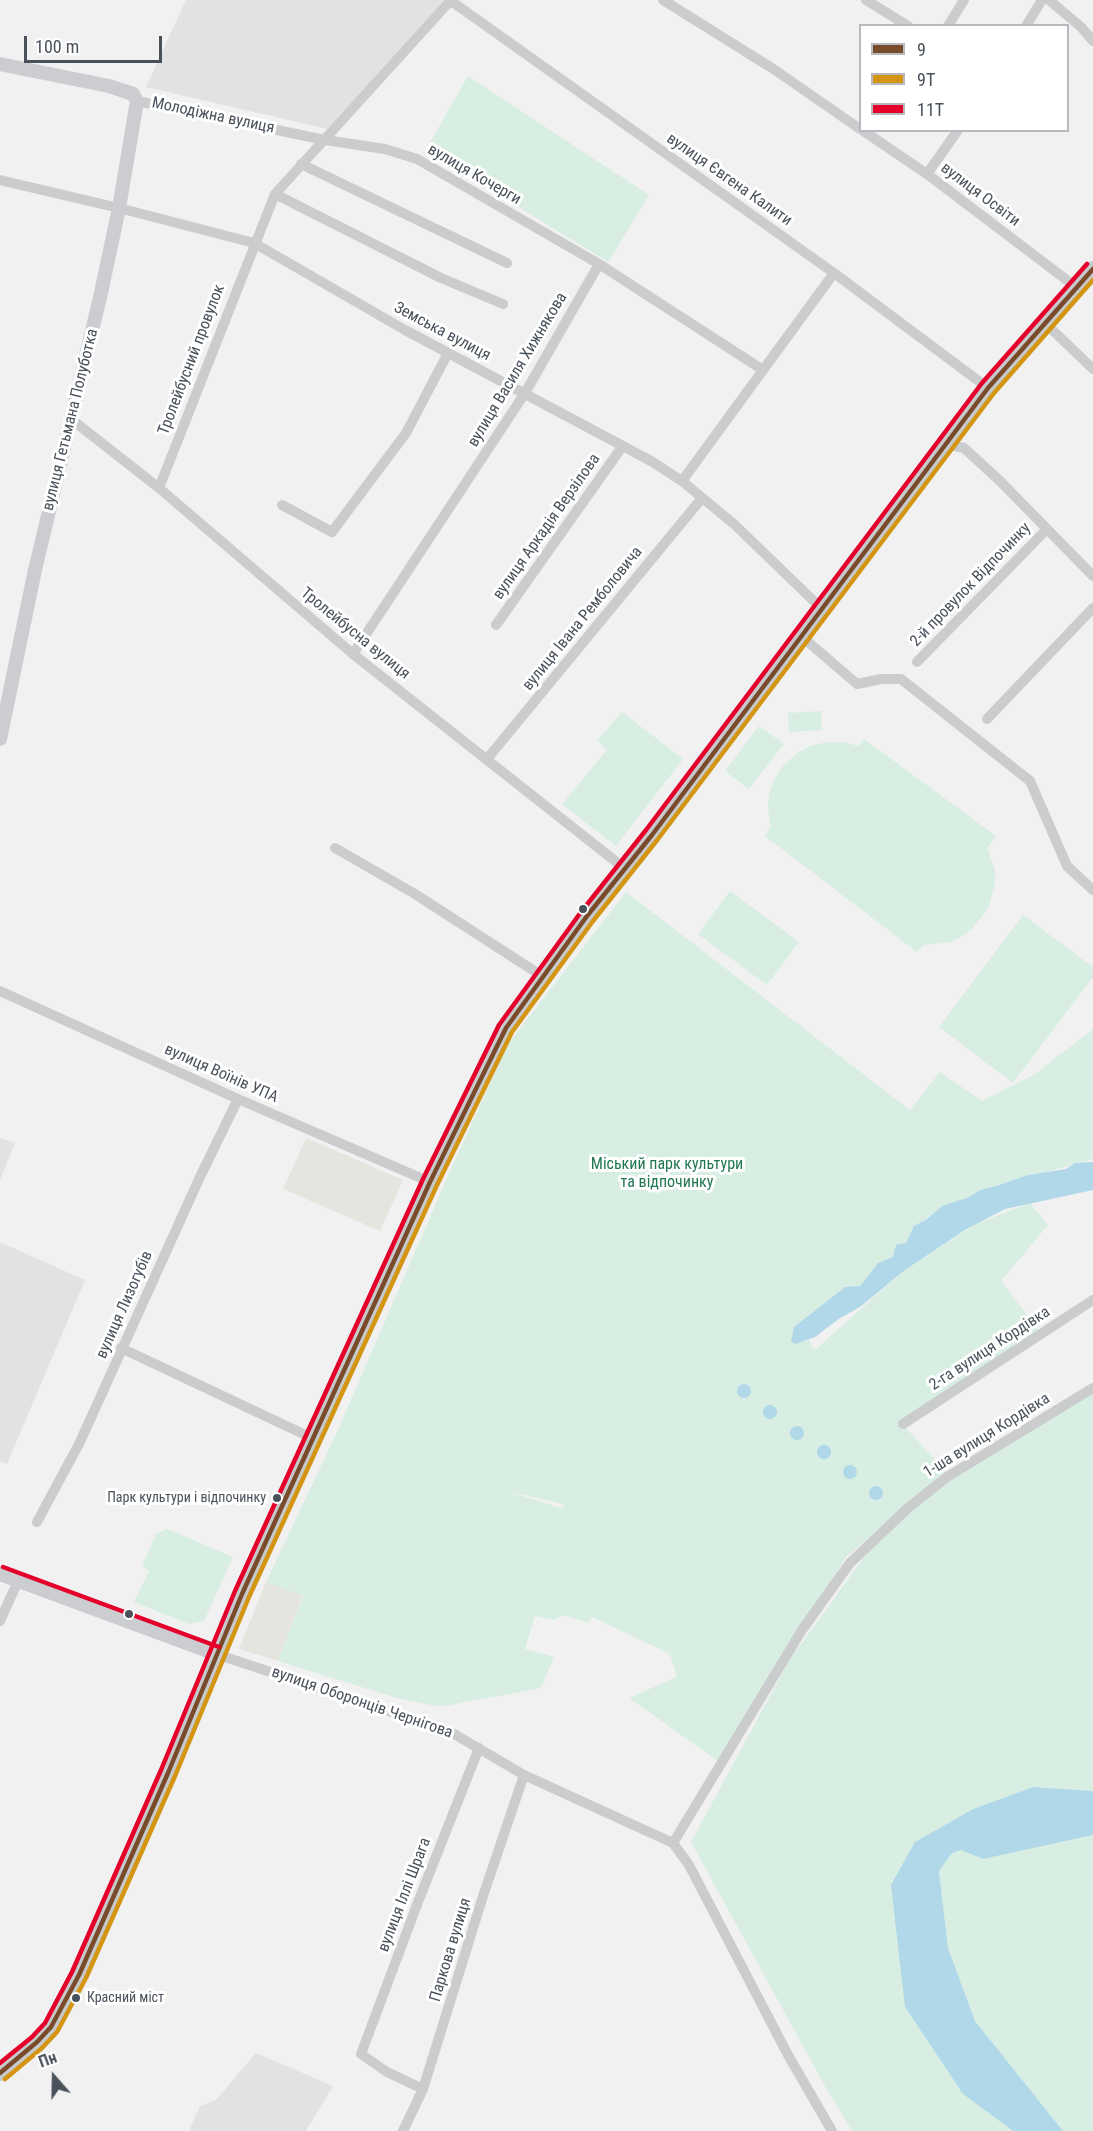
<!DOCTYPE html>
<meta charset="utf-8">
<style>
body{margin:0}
#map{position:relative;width:1093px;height:2131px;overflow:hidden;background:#f1f1f1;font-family:"Roboto Condensed",sans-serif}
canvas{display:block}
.legend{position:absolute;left:859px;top:24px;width:210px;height:108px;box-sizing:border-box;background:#fff;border:2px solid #b6b9bd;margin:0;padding:8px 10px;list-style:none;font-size:18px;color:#49515b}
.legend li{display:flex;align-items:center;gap:12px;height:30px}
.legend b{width:30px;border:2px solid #b6b9bd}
.north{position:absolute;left:24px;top:2047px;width:60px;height:60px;-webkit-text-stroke:4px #fff;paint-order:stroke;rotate:340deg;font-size:16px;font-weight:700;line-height:24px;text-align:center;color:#49515b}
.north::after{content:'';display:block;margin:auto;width:21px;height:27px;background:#49515b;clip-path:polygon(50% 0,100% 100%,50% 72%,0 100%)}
.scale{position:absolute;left:24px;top:36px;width:138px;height:27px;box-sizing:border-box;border:3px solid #49515b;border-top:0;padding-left:8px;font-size:18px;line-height:21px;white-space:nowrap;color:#49515b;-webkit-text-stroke:4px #fff;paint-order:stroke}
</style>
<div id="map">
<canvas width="1093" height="2131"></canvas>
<ul class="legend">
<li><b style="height:8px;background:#7a4b2a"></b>9</li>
<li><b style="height:8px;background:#d49512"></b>9Т</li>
<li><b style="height:8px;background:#e4002b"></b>11Т</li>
</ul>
<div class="north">Пн</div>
<div class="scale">100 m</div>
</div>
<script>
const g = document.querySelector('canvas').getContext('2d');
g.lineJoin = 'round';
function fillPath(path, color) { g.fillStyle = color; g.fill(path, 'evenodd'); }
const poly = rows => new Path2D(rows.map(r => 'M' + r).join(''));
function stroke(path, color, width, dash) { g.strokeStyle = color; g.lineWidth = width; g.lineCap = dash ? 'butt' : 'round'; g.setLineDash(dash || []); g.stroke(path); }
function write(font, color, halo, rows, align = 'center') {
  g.font = font + ' "Roboto Condensed",sans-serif'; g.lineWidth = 6; g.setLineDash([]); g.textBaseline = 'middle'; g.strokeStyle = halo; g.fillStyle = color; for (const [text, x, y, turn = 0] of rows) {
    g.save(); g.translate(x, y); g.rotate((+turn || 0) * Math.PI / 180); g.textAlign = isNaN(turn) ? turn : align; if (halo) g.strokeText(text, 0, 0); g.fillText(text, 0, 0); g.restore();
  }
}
fillPath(poly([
 [306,1138,403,1180,380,1231,283,1189],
 [266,1582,303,1595,278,1661,239,1649]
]), '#e5e4df');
fillPath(poly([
 [186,0,444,0,327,129,146,87],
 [0,1138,15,1143,0,1180],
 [0,1242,85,1280,7,1464,0,1461],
 [256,2053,333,2086,306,2131,189,2131,200,2106,216,2100]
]), '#e3e2e2');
fillPath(poly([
 [468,76,649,195,608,262,431,153,428,146],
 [821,711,822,730,789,732,788,713],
 [622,712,683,759,616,846,562,804,607,750,597,741],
 [759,726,784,744,749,789,725,771],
 [864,739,996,836,987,848,995,870,995,883,989,907,972,929,961,937,949,942,924,945,917,952,765,836,771,827,768,808,769,794,774,779,783,766,796,754,808,747,826,742,843,742,858,746],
 [730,891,799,942,767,985,698,934],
 [626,892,910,1110,940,1072,982,1101,1035,1074,1093,1029,1093,1159,980,1190,967,1198,944,1206,915,1226,906,1243,893,1257,878,1263,860,1286,845,1287,794,1327,796,1344,809,1340,812,1347,819,1352,816,1349,905,1270,976,1224,1030,1203,1048,1225,1001,1281,1041,1334,903,1425,946,1471,846,1557,774,1675,718,1761,629,1698,677,1677,670,1654,592,1617,589,1623,562,1615,555,1620,535,1616,525,1649,554,1657,541,1688,445,1706,435,1706,397,1698,278,1661,303,1596,266,1582,338,1430,446,1180,508,1044],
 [506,1491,563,1504,564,1508,564,1509],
 [1023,915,1093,967,1093,977,1013,1083,939,1027],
 [1093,1393,1093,1791,1033,1787,973,1809,915,1842,905,2007,963,2094,1013,2131,852,2131,826,2088,691,1842,790,1659,873,1545,922,1501,979,1461],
 [167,1529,233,1557,204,1621,189,1624,134,1602,149,1571,142,1566,156,1534],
 [1093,1835,1093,2131,1063,2131,975,2021,948,1948,939,1871,952,1853,961,1850,983,1859]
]), '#d8eee2');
fillPath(poly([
 [1093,1162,1093,1190,1005,1209,965,1230,905,1270,860,1307,840,1318,815,1337,796,1344,791,1342,794,1327,845,1287,860,1286,878,1263,893,1257,896,1245,906,1243,914,1226,927,1219,942,1206,967,1198,980,1190,999,1185,1028,1175,1066,1169,1075,1163],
 '737 1391a7 7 0 1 1 14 0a7 7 0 1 1-14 0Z',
 '763 1412a7 7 0 1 1 14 0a7 7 0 1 1-14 0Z',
 '790 1433a7 7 0 1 1 14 0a7 7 0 1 1-14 0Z',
 '817 1452a7 7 0 1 1 14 0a7 7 0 1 1-14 0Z',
 '843 1472a7 7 0 1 1 14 0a7 7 0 1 1-14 0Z',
 '869 1493a7 7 0 1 1 14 0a7 7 0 1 1-14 0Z',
 [1033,1787,1093,1791,1093,1835,983,1859,961,1850,952,1853,939,1871,948,1948,975,2021,1063,2131,1013,2131,963,2094,905,2007,891,1885,915,1842,973,1809]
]), '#b0d8e8');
stroke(poly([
 [663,0,775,70,860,129],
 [866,0,908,26],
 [1049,0,1081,27,1093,41],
 [451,1,834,273,988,388],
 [948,26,964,0],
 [1026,26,1042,0],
 [137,101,325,140,385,149,417,159,599,264],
 [862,130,927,174,1076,287],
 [301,164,507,263],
 [927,174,958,130],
 [0,180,119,208,254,243,405,330,651,461,682,481,735,525,821,608],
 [275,194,441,278,503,304],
 [1044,322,1093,369],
 [71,419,159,488,353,654,624,868],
 [946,444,964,448,1000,481,1093,576],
 [682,481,834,273],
 [159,488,275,194,451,0],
 [282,505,332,532,406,433,448,353],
 [496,625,622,447],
 [800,635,857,684,881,679,901,679,1030,781,1067,866,1093,890],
 [353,654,525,393,599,264,763,370],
 [917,662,1047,529],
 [987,719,1093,608],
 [487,759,702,498],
 [335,848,415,894,542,976],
 [0,991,238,1099,430,1182],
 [121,1348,314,1439],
 [903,1424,1093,1300],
 [37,1522,80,1442,199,1179,238,1099],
 [0,1621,18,1581],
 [216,1654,449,1731,524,1775,673,1843,689,1865,788,2055,832,2131],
 [673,1843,802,1630,850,1563,908,1508,947,1477,1093,1388],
 [423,2089,387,2072,361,2054,418,1902,479,1748],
 [403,2131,423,2089,483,1896,524,1775]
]), '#cbccce', 10);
stroke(poly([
 [0,64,109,86,133,94,137,101,119,208,101,293,35,570,0,739],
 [0,1574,216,1654]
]), '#cbcdd0', 14);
stroke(poly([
 [0,2073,37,2042,51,2027,79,1975,168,1773,216,1654,242,1594,430,1182,480,1078,506,1028,587,916,652,835,808,625,988,388,1093,269]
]), '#c7cacd', 16);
stroke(poly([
 [0,2073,37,2042,51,2027,79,1975,168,1773,242,1594,430,1182,506,1028,587,916,652,835,988,388,1093,269]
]), '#7a4b2a', 4.5);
stroke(poly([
 [5,2079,42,2048,57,2032,86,1978,175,1776,249,1597,437,1185,512,1032,593,921,658,839,994,393,1093,280]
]), '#d49512', 4.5);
stroke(poly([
 [3,1567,219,1647],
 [0,2063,32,2037,45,2023,72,1972,161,1770,235,1591,423,1179,499,1025,581,912,646,830,982,383,1087,264]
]), '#e4002b', 4.5);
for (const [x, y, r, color] of [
 [583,909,5,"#49515b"],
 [277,1498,5,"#49515b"],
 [129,1614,5,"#49515b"],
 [76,1998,5,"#49515b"]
]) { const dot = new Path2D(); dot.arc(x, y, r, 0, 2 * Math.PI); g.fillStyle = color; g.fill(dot); stroke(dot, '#fff', 2); }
write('14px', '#49515b', '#fff', [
 ["Парк культури і відпочинку",266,1498],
 ["Красний міст",87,1998,"left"]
], 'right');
write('16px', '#49515b', '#fff', [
 ["Молодіжна вулиця",213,116,12],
 ["вулиця Кочерги",474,175,30],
 ["вулиця Євгена Калити",729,180,35],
 ["вулиця Освіти",980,195,37],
 ["Земська вулиця",442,332,28],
 ["Тролейбусний провулок",192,360,-69],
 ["вулиця Василя Хижнякова",518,370,-59],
 ["вулиця Гетьмана Полуботка",71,420,-76],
 ["вулиця Аркадія Верзілова",547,527,-55],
 ["2-й провулок Відпочинку",971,585,-46],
 ["вулиця Івана Ремболовича",583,619,-51],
 ["Тролейбусна вулиця",355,634,39],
 ["вулиця Воїнів УПА",221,1074,24],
 ["вулиця Лизогубів",125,1305,-66],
 ["2-га вулиця Кордівка",990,1349,-33],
 ["1-ша вулиця Кордівка",987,1436,-32],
 ["вулиця Оборонців Чернігова",362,1703,19],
 ["вулиця Іллі Шрага",405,1895,-69],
 ["Паркова вулиця",451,1950,-73]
]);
write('16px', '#207752', '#fff', [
 ["Міський парк культури",667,1165],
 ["та відпочинку",667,1183]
]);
</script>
